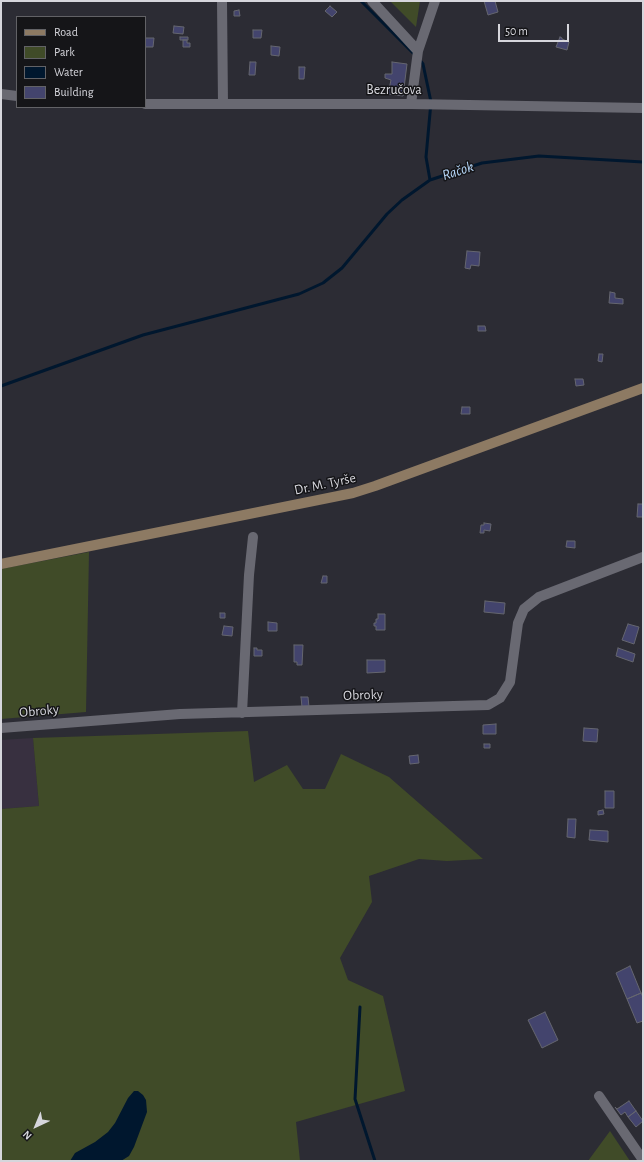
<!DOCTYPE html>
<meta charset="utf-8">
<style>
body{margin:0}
#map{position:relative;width:644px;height:1162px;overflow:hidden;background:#2c2c34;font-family:"Alegreya Sans",sans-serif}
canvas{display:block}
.frame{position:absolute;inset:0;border:2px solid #d6d6dc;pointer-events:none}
.legend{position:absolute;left:16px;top:16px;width:130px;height:92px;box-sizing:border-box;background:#151518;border:1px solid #626266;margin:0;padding:5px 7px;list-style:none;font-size:12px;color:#d6d6dc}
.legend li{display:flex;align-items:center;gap:8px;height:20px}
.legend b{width:20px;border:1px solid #626266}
.north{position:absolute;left:16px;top:1106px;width:40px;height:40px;-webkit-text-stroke:3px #151518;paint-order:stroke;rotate:224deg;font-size:11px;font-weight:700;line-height:16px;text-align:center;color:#d6d6dc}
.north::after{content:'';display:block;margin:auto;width:14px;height:18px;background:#d6d6dc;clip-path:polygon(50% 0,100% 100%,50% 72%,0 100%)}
.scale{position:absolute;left:498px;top:24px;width:71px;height:18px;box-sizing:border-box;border:2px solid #d6d6dc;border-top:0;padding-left:5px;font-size:12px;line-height:14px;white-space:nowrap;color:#d6d6dc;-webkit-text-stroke:3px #151518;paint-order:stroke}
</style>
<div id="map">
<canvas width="644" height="1162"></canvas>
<div class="frame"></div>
<ul class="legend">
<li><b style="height:5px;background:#8d7a63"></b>Road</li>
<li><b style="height:11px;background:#404b28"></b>Park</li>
<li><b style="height:11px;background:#00172e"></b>Water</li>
<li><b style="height:11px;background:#43446d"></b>Building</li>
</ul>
<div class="north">N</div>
<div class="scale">50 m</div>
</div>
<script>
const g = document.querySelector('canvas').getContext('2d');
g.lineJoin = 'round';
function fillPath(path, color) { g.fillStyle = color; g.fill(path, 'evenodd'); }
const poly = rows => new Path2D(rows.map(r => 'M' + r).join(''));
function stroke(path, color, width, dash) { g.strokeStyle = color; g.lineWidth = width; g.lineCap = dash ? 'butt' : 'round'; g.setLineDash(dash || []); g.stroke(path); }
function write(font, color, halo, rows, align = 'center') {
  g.font = font + ' "Alegreya Sans",sans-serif'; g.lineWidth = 3; g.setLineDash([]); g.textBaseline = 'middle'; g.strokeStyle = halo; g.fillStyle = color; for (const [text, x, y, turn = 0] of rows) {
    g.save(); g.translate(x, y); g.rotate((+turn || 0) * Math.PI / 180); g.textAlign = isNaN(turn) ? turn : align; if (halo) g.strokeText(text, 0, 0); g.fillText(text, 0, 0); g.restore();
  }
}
fillPath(poly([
 [33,738,39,806,1,809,1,740]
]), '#383040');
fillPath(poly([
 [390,1,420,1,416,27],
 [89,552,86,712,1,719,1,569],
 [248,731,254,782,287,765,303,789,325,789,341,754,389,777,483,859,447,861,419,859,369,876,372,902,340,958,348,980,383,996,405,1091,296,1122,300,1161,1,1161,1,809,39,806,33,738],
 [610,1131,630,1161,588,1161]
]), '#404b28');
fillPath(poly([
 [134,1091,138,1091,143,1095,146,1100,147,1112,134,1147,129,1156,121,1161,70,1161,75,1153,95,1142,108,1132,115,1123,128,1098]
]), '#00172e');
stroke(poly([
 [361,1,415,55],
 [419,59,423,64,431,102,426,157,430,180,482,163,539,156,643,162],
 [1,386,143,335,299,294,323,283,342,268,387,214,402,200,430,180],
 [360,1007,355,1099,375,1161]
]), '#00172e', 3);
const building = poly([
 [484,1,495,1,498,12,488,15,484,1],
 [330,6,337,12,332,17,325,11,330,6],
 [239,10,240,16,234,16,234,11,239,10],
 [174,26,184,27,183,34,173,33,174,26],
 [253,30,262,30,261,38,253,38,253,30],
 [180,37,188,37,188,40,180,40,180,37],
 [560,37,562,38,562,39,569,42,567,50,556,47,560,37],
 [145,38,154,38,153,47,145,47,145,38],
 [183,40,187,40,187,43,190,43,190,47,183,47,183,40],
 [271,46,280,47,279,56,271,55,271,46],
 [250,62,256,62,255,75,249,75,250,62],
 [392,62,407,64,403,96,388,94,391,80,385,78,385,74,392,74,392,62],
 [299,67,305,67,304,79,299,79,299,67],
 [467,251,480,252,479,266,471,265,470,269,465,268,467,251],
 [610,292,615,293,615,298,623,299,623,304,609,303,610,292],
 [478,326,485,326,486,331,478,331,478,326],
 [599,354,603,354,602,362,598,361,599,354],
 [575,379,583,379,584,385,576,386,575,379],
 [462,407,470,407,470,414,461,414,462,407],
 [638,504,643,504,643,517,637,517,638,504],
 [484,523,491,524,490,531,484,530,484,533,480,533,481,525,484,525,484,523],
 [567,541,575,541,575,548,566,547,567,541],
 [323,576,327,576,327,583,321,583,323,576],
 [485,601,505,603,504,614,484,612,485,601],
 [220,613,225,613,225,618,220,618,220,613],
 [378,614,385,614,385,630,376,630,376,626,374,626,374,623,376,623,376,619,378,619,378,614],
 [268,622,277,623,277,631,268,631,268,622],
 [628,624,639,627,634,644,622,640,628,624],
 [224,626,233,627,232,636,222,635,224,626],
 [294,645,303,645,302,665,297,665,297,662,294,662,294,645],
 [254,648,257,648,257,650,262,650,262,656,254,656,254,648],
 [618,648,635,654,633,662,616,656,618,648],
 [367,660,385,660,385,672,367,673,367,660],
 [301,697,308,697,309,707,302,707,301,697],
 [496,724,496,734,483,734,483,725,496,724],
 [584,728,598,729,597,742,583,741,584,728],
 [484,744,490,744,490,748,484,748,484,744],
 [418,755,419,763,410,764,409,756,418,755],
 [605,791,614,791,614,808,605,808,605,791],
 [603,810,604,814,598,815,598,811,603,810],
 [568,819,576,819,575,838,567,837,568,819],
 [590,830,608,831,608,842,589,840,590,830],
 [630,966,641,993,627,999,616,973,630,966],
 [641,993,643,997,643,1021,637,1023,627,999,641,993],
 [545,1012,558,1040,542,1048,528,1020,545,1012],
 [629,1101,636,1111,628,1117,625,1112,621,1115,615,1107,617,1109,629,1101],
 [636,1111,643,1121,636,1127,628,1117,636,1111]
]);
fillPath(building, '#43446d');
stroke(building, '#65666f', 1);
stroke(poly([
 [222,1,223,104],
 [372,1,418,51],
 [1,94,17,96],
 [145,104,411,104,643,108],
 [411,104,418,51,435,1],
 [242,713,249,575,253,537],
 [1,728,180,714,488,705,500,698,510,682,518,623,524,609,539,597,643,557],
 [599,1096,643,1160]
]), '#696972', 10);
stroke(poly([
 [1,564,353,493,375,486,643,388]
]), '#8d7a63', 10);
write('14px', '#d6d6dc', '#151518', [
 ["Bezručova",394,90],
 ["Dr. M. Tyrše",325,484,-12],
 ["Obroky",363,695,-2],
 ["Obroky",39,711,-5]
]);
write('italic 15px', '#b6d7f9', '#151518', [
 ["Račok",458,171,-18]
]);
</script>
